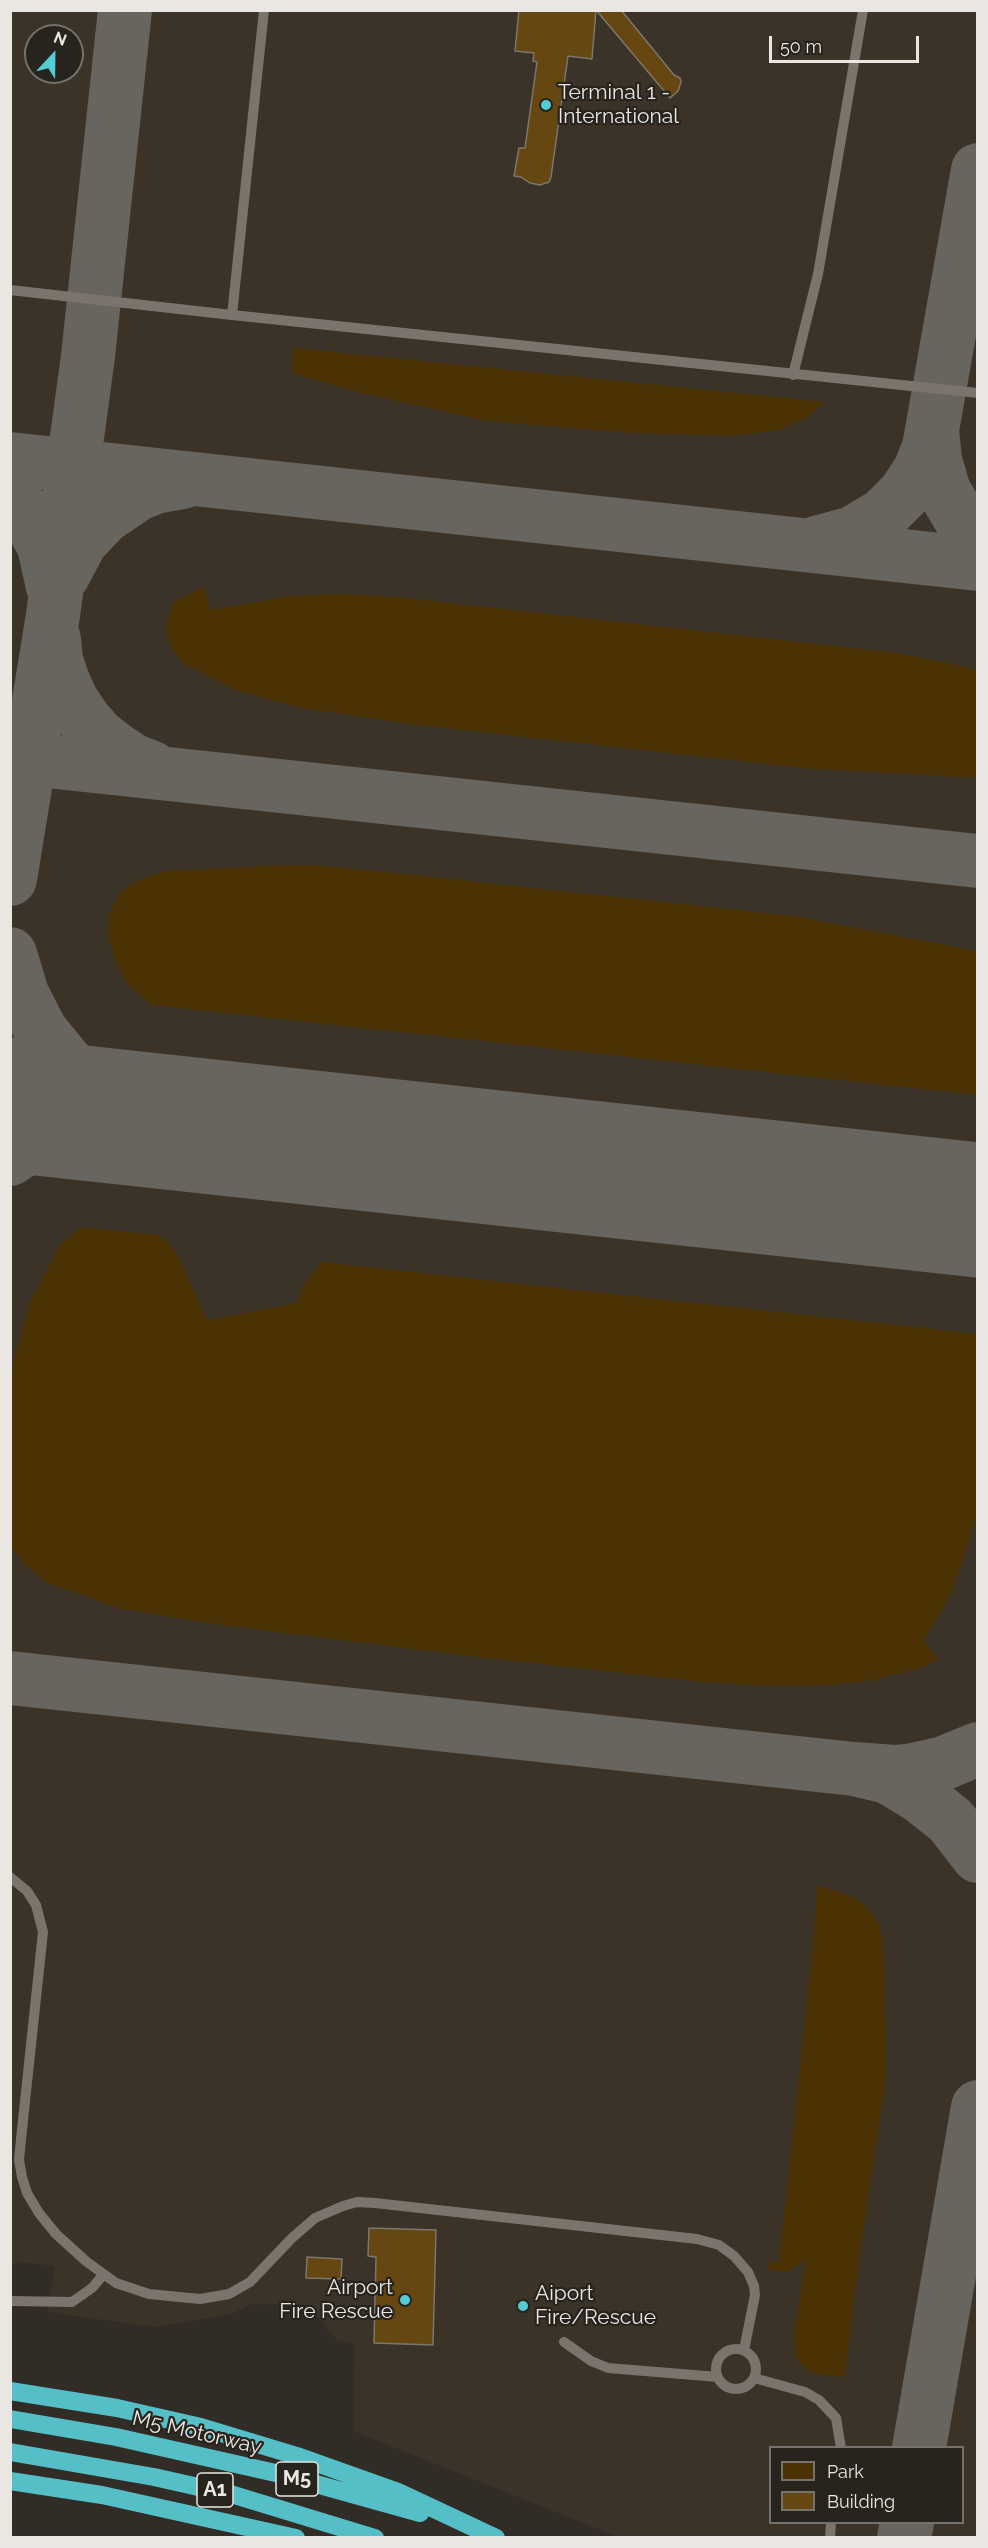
<!DOCTYPE html>
<style>
body{margin:0}
#map{position:relative;width:988px;height:2548px;overflow:hidden;background:#312c26;font-family:Raleway,sans-serif}
canvas{display:block}
.frame{position:absolute;inset:0;border:12px solid #eae7e3;pointer-events:none}
.legend{position:absolute;left:769px;top:2446px;width:195px;height:78px;box-sizing:border-box;background:#27231d;border:2px solid #75716c;margin:0;padding:8px 10px;list-style:none;font-size:18px;color:#eae7e3}
.legend li{display:flex;align-items:center;gap:12px;height:30px}
.legend b{width:30px;border:2px solid #75716c}
.north{position:absolute;left:24px;top:24px;width:60px;height:60px;box-sizing:border-box;background:#27231d;border:2px solid #75716c;border-radius:50%;rotate:22deg;font-size:16px;font-weight:700;line-height:24px;text-align:center;color:#eae7e3}
.north::after{content:'';display:block;margin:auto;width:21px;height:27px;background:#52ccd5;clip-path:polygon(50% 0,100% 100%,50% 72%,0 100%)}
.scale{position:absolute;left:769px;top:36px;width:150px;height:27px;box-sizing:border-box;border:3px solid #eae7e3;border-top:0;padding-left:8px;font-size:18px;line-height:21px;white-space:nowrap;color:#eae7e3;-webkit-text-stroke:4px #27231d;paint-order:stroke}
</style>
<div id="map">
<canvas width="988" height="2548"></canvas>
<div class="frame"></div>
<ul class="legend">
<li><b style="height:16px;background:#4c3306"></b>Park</li>
<li><b style="height:16px;background:#664711"></b>Building</li>
</ul>
<div class="north">N</div>
<div class="scale">50 m</div>
</div>
<script>
const g = document.querySelector('canvas').getContext('2d');
g.lineJoin = 'round';
function fillPath(path, color) { g.fillStyle = color; g.fill(path, 'evenodd'); }
const poly = rows => new Path2D(rows.map(r => 'M' + r).join(''));
function stroke(path, color, width, dash) { g.strokeStyle = color; g.lineWidth = width; g.lineCap = dash ? 'butt' : 'round'; g.setLineDash(dash || []); g.stroke(path); }
function write(font, color, halo, rows, align = 'center') {
  g.font = font + ' Raleway,sans-serif'; g.lineWidth = 4.5; g.setLineDash([]); g.textBaseline = 'middle'; g.strokeStyle = halo; g.fillStyle = color; for (const [text, x, y, turn = 0] of rows) {
    g.save(); g.translate(x, y); g.rotate((+turn || 0) * Math.PI / 180); g.textAlign = isNaN(turn) ? turn : align; if (halo) g.strokeText(text, 0, 0); g.fillText(text, 0, 0); g.restore();
  }
}
fillPath(poly([
 [11,11,977,11,977,2537,618,2537,353,2431,354,2343,338,2341,307,2305,251,2304,230,2314,155,2327,47,2312,55,2266,19,2262,11,2267],
 [36,36,72,36,72,72,36,72],
 [770,2448,962,2448,962,2522,770,2522]
]), '#3b3327');
fillPath(poly([
 [293,348,824,402,810,416,780,430,733,436,633,433,530,425,482,420,361,393,295,374,291,369],
 [204,587,210,610,290,596,347,594,397,597,897,653,967,667,977,670,977,778,812,769,409,724,301,708,235,690,183,663,173,651,167,636,167,620,174,602],
 [280,865,318,865,793,916,977,951,977,1095,152,1005,127,984,114,957,108,933,109,915,119,894,132,884,151,875,169,871],
 [81,1227,157,1235,168,1242,177,1254,207,1320,297,1303,303,1286,321,1262,977,1334,977,1516,953,1590,924,1641,938,1659,924,1667,874,1680,829,1685,768,1686,703,1682,469,1656,221,1625,122,1609,47,1583,25,1565,12,1548,11,1541,11,1381,14,1360,30,1302,60,1245],
 [817,1885,856,1898,874,1916,879,1925,883,1944,885,1977,886,2079,858,2267,845,2377,820,2375,812,2373,799,2362,795,2354,794,2333,806,2260,787,2272,768,2270,769,2261,779,2262,814,1936]
]), '#4c3306');
stroke(poly([
 [932,430,935,460,944,491,960,518,978,537],
 [10,459,978,564],
 [10,494,28,517,44,546,53,587],
 [816,543,853,533,883,515,905,493,920,470,929,447,978,170],
 [63,575,81,541,104,517,138,494,155,487,183,482],
 [54,639,56,660,63,681,72,701,84,719,99,736,117,750,134,761,152,768],
 [10,757,978,861],
 [10,879,53,615,88,356,125,10],
 [10,954,22,994,41,1031,68,1064,87,1080,106,1094,144,1113,159,1117,250,1128],
 [10,1159,42,1138,74,1125,105,1119,155,1123],
 [851,1199,978,1213],
 [10,1678,854,1769],
 [978,1749,944,1763,913,1770,895,1772,854,1769,888,1777,921,1797,951,1821,978,1856],
 [919,2448,978,2107],
 [904,2538,907,2522]
]), '#68645e', 54);
stroke(poly([
 [10,1105,978,1210]
]), '#68645e', 135);
const building = poly([
 [519,10,596,10,592,59,568,56,551,177,549,182,540,185,530,183,521,177,514,176,519,148,525,148,537,62,533,61,534,53,515,51,519,10],
 [596,10,621,10,674,75,680,78,681,82,678,91,670,98,596,10],
 [369,2228,436,2230,433,2345,374,2343,376,2257,368,2256,369,2228],
 [307,2257,342,2259,341,2279,306,2278,307,2257]
]);
fillPath(building, '#664711');
stroke(building, '#7b766e', 1.5);
stroke(poly([
 [10,290,232,315,264,10],
 [232,315,978,393],
 [793,375,818,274,863,10],
 [10,1877,27,1891,36,1905,43,1932,21,2139,19,2160,22,2177,27,2193,39,2213,56,2234,87,2262,116,2283,149,2294,200,2299,229,2294,250,2282,292,2238,315,2218,343,2206,357,2202,375,2203,697,2239,719,2245,734,2256,748,2272,754,2286,755,2295,744,2350],
 [10,2301,72,2302,92,2288,103,2275],
 [564,2342,591,2361,608,2368,718,2377],
 '716 2369a20 20 0 1 1 40 0a20 20 0 1 1-40 0Z',
 [754,2378,805,2392,819,2400,836,2418,841,2448],
 [830,2538,831,2522]
]), '#7a746d', 10);
stroke(poly([
 [10,2391,117,2408,201,2427,297,2456,398,2492,496,2538],
 [10,2419,116,2437,280,2474,420,2513],
 [10,2452,154,2477,234,2495,375,2538],
 [10,2481,102,2495,296,2538]
]), '#55bfc8', 18);
for (const [x, y, r, color] of [
 [546,105,6,"#52ccd5"],
 [405,2300,6,"#52ccd5"],
 [523,2306,6,"#52ccd5"]
]) { const dot = new Path2D(); dot.arc(x, y, r, 0, 2 * Math.PI); g.fillStyle = color; g.fill(dot); stroke(dot, '#27231d', 2); }
for (const [x, y, w] of [
 [297,2479,42],
 [215,2490,36]
]) { const box = new Path2D(); box.roundRect(x - w / 2, y - 17, w, 34, 4.5); g.fillStyle = '#27231d'; g.fill(box); stroke(box, '#eae7e3', 1.5); }
write('bold 20px', '#eae7e3', null, [
 ["M5",297,2479],
 ["A1",215,2490]
]);
write('21px', '#eae7e3', '#27231d', [
 ["Terminal 1 -",558,93],
 ["International",558,117],
 ["Airport",393,2288,"right"],
 ["Fire Rescue",393,2312,"right"],
 ["Aiport",535,2294],
 ["Fire/Rescue",535,2318]
], 'left');
write('21px', '#eae7e3', '#27231d', [
 ["M5 Motorway",197,2433,13]
]);
</script>
